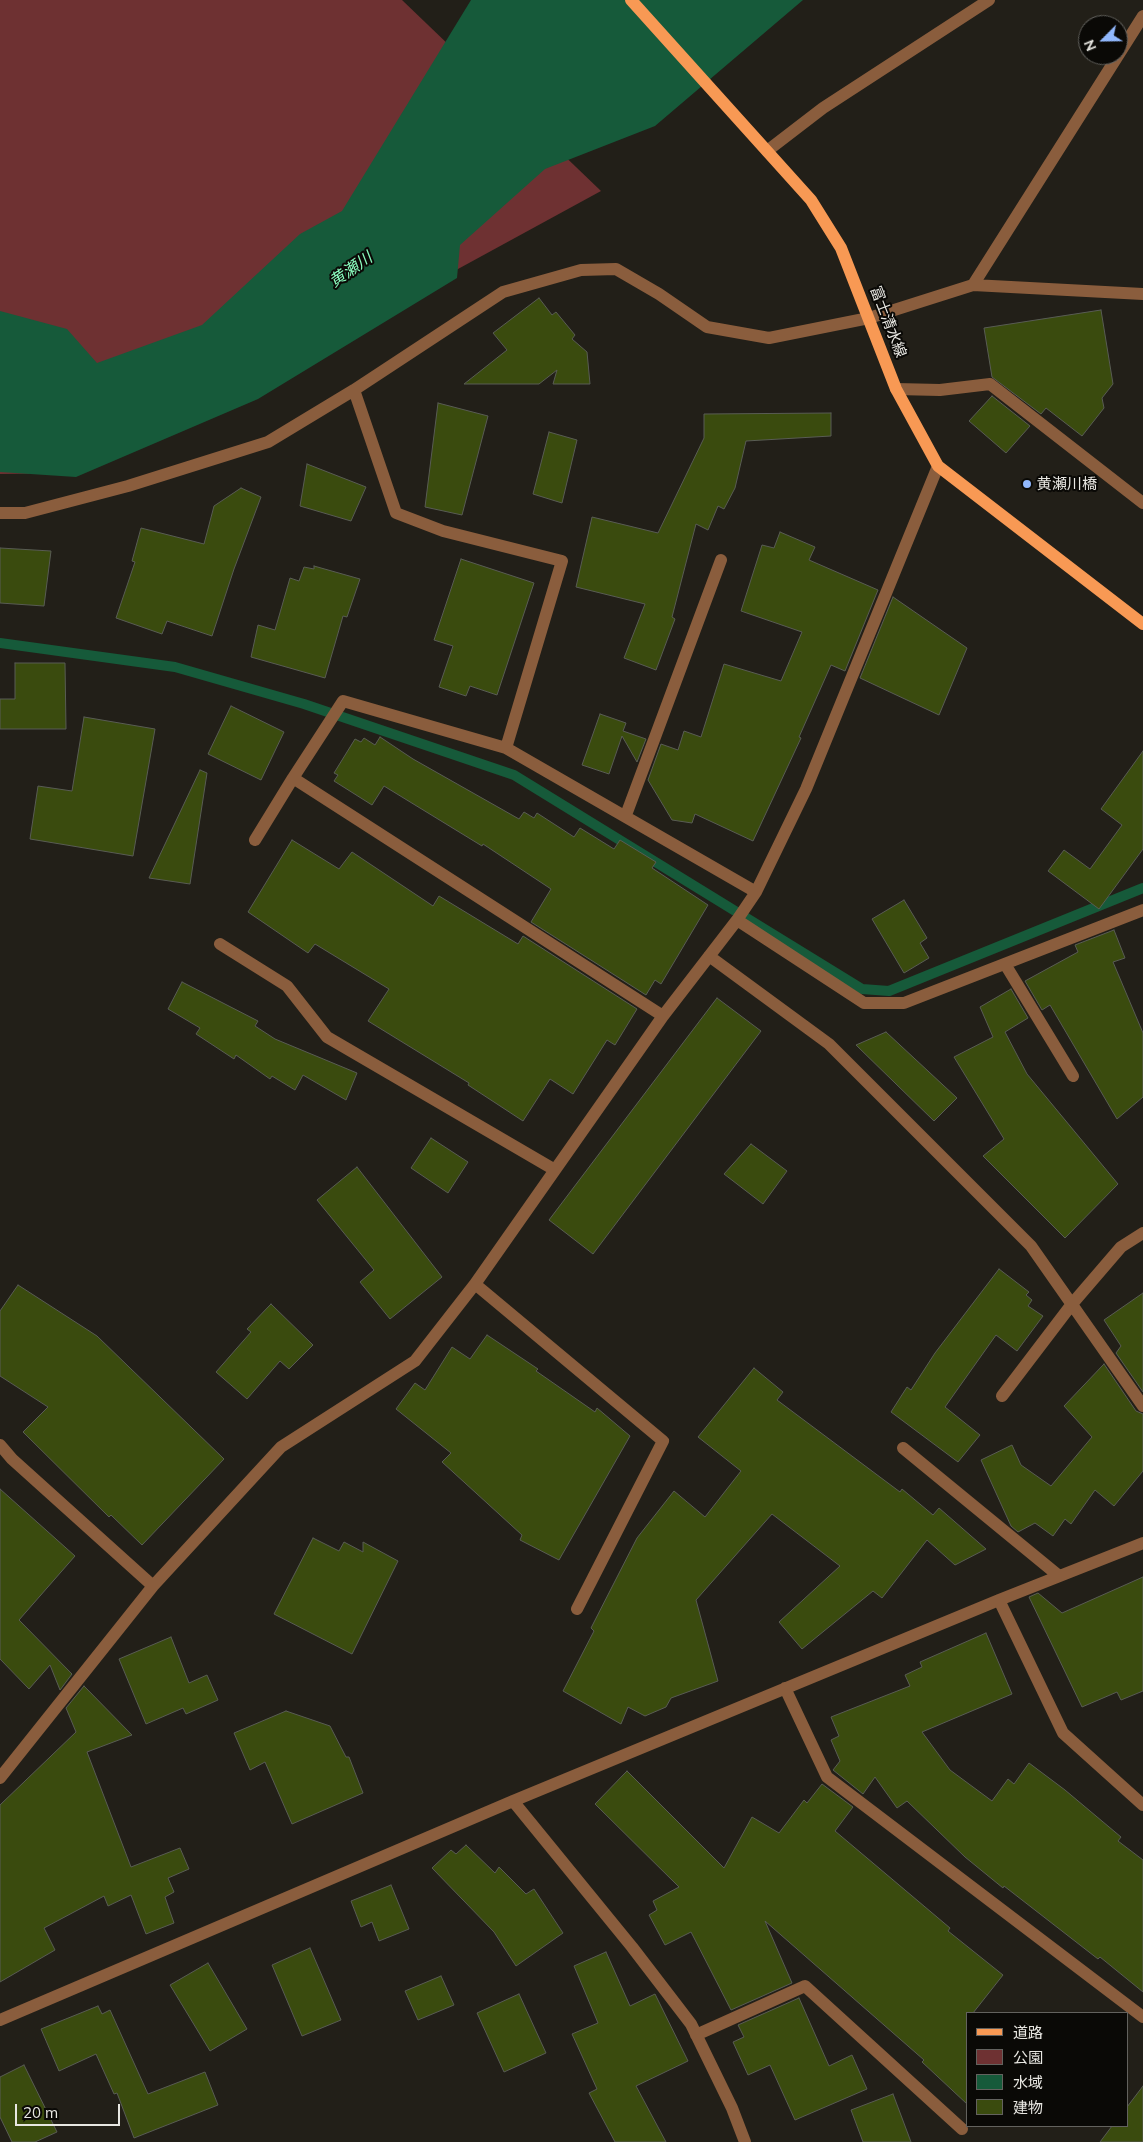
<!DOCTYPE html>
<meta charset="utf-8">
<style>
body{margin:0}
#map{position:relative;width:1143px;height:2142px;overflow:hidden;background:#221f18;font-family:Mulish,"Noto Sans JP",sans-serif}
canvas{display:block}
.legend{position:absolute;left:966px;top:2012px;width:162px;height:115px;box-sizing:border-box;background:#0a0906;border:1px solid #63625e;margin:0;padding:6px 9px;list-style:none;font-size:15px;color:#e8e7e2}
.legend li{display:flex;align-items:center;gap:10px;height:25px}
.legend b{width:25px;border:1px solid #63625e}
.north{position:absolute;left:1078px;top:15px;width:50px;height:50px;box-sizing:border-box;background:#0a0906;border:1px solid #63625e;border-radius:50%;rotate:247deg;font-size:14px;font-weight:700;line-height:20px;text-align:center;color:#e8e7e2}
.north::after{content:'';display:block;margin:auto;width:18px;height:22px;background:#91b8fd;clip-path:polygon(50% 0,100% 100%,50% 72%,0 100%)}
.scale{position:absolute;left:15px;top:2104px;width:105px;height:22px;box-sizing:border-box;border:2px solid #e8e7e2;border-top:0;padding-left:6px;font-size:15px;line-height:18px;white-space:nowrap;color:#e8e7e2;-webkit-text-stroke:4px #0a0906;paint-order:stroke}
</style>
<div id="map">
<canvas width="1143" height="2142"></canvas>
<ul class="legend">
<li><b style="height:6px;background:#f89954"></b>道路</li>
<li><b style="height:14px;background:#6e3132"></b>公園</li>
<li><b style="height:14px;background:#165a3a"></b>水域</li>
<li><b style="height:14px;background:#3a4b0e"></b>建物</li>
</ul>
<div class="north">N</div>
<div class="scale">20 m</div>
</div>
<script>
const g = document.querySelector('canvas').getContext('2d');
g.lineJoin = 'round';
function fillPath(path, color) { g.fillStyle = color; g.fill(path, 'evenodd'); }
const poly = rows => new Path2D(rows.map(r => 'M' + r).join(''));
function stroke(path, color, width, dash) { g.strokeStyle = color; g.lineWidth = width; g.lineCap = dash ? 'butt' : 'round'; g.setLineDash(dash || []); g.stroke(path); }
function write(font, color, halo, rows, align = 'center') {
  g.font = font + ' Mulish,"Noto Sans JP",sans-serif'; g.lineWidth = 4; g.setLineDash([]); g.textBaseline = 'middle'; g.strokeStyle = halo; g.fillStyle = color; for (const [text, x, y, turn = 0] of rows) {
    g.save(); g.translate(x, y); g.rotate((+turn || 0) * Math.PI / 180); g.textAlign = isNaN(turn) ? turn : align; if (halo) g.strokeText(text, 0, 0); g.fillText(text, 0, 0); g.restore();
  }
}
fillPath(poly([
 [0,0,402,0,601,191,84,473,0,474]
]), '#6e3132');
fillPath(poly([
 [471,0,803,0,655,126,545,169,460,245,457,278,258,399,76,477,0,472,0,311,67,329,97,363,202,325,300,234,342,211]
]), '#165a3a');
stroke(poly([
 [0,643,175,667,304,704,514,775,862,989,889,991,1143,888]
]), '#165a3a', 10);
const building = poly([
 [539,298,552,315,556,312,575,335,572,339,587,352,590,384,553,384,557,370,539,384,464,384,507,350,493,333,539,298],
 [1101,310,1113,384,1102,398,1104,408,1082,436,1046,408,1041,414,992,377,984,328,1101,310],
 [992,396,1030,426,1006,453,969,421,992,396],
 [438,403,488,416,462,515,425,507,438,403],
 [831,413,831,436,746,441,735,488,724,509,718,506,708,530,696,524,672,617,675,619,656,670,624,658,645,604,576,587,592,517,658,533,704,438,704,414,831,413],
 [549,432,577,440,562,503,533,494,549,432],
 [307,464,366,487,351,521,300,506,307,464],
 [241,488,261,497,234,569,212,636,167,621,162,634,116,618,135,562,132,561,141,528,204,544,214,506,241,488],
 [780,532,815,547,809,560,878,590,845,671,831,665,799,737,801,738,753,841,695,814,692,823,672,820,648,780,661,744,678,750,684,731,701,737,724,664,781,681,802,632,741,611,762,545,774,548,780,532],
 [0,548,51,551,44,606,0,603,0,548],
 [461,559,534,583,497,695,470,686,466,696,439,687,453,646,434,640,461,559],
 [314,566,360,579,347,617,343,616,325,678,251,657,258,625,275,630,290,578,299,581,304,567,314,569,314,566],
 [893,597,967,648,939,715,860,678,893,597],
 [15,663,65,663,66,729,0,729,0,699,15,699,15,663],
 [231,706,284,732,261,780,208,754,231,706],
 [600,714,626,723,623,731,646,739,637,762,622,736,609,774,582,765,600,714],
 [84,717,155,729,133,856,30,839,38,786,72,791,84,717],
 [380,737,413,759,519,819,524,812,534,818,537,813,574,837,580,828,614,849,620,840,656,862,652,868,708,905,661,984,655,980,646,995,531,922,551,889,483,844,482,846,384,786,372,805,334,781,338,775,334,773,355,739,361,742,364,738,375,745,380,737],
 [1143,751,1143,849,1099,909,1048,871,1064,850,1090,869,1122,825,1101,809,1143,751],
 [200,770,207,773,190,884,149,878,200,770],
 [292,840,339,869,352,852,433,906,439,896,518,944,523,936,637,1009,615,1045,607,1040,573,1094,550,1079,523,1121,468,1085,469,1083,368,1021,389,989,315,944,308,953,248,912,292,840],
 [904,900,927,938,920,943,929,958,904,973,872,919,904,900],
 [1114,930,1125,958,1113,962,1143,1033,1143,1097,1117,1119,1050,1005,1042,1010,1025,981,1078,952,1075,945,1114,930],
 [182,982,258,1021,255,1026,275,1039,357,1073,346,1100,303,1075,295,1090,272,1076,270,1079,236,1055,234,1059,196,1034,200,1028,168,1009,182,982],
 [1011,989,1028,1018,1005,1032,1027,1074,1118,1184,1065,1238,983,1156,1004,1139,954,1057,993,1037,980,1007,1011,989],
 [717,998,761,1031,593,1254,549,1220,717,998],
 [886,1032,957,1098,934,1121,856,1045,886,1032],
 [431,1138,468,1162,448,1193,411,1168,431,1138],
 [751,1144,787,1171,763,1204,724,1174,751,1144],
 [357,1167,442,1277,390,1319,360,1282,374,1270,317,1200,357,1167],
 [999,1269,1029,1292,1026,1295,1032,1300,1028,1306,1043,1316,1017,1351,996,1335,945,1407,980,1435,958,1462,891,1412,907,1387,911,1390,935,1353,999,1269],
 [18,1285,97,1336,224,1459,142,1545,111,1515,109,1517,23,1432,48,1407,0,1376,0,1311,18,1285],
 [1143,1293,1143,1392,1116,1353,1121,1346,1104,1320,1143,1293],
 [271,1304,313,1345,289,1369,280,1361,247,1399,216,1372,251,1332,247,1329,271,1304],
 [487,1335,538,1369,536,1371,595,1412,597,1408,630,1436,559,1560,520,1540,522,1535,442,1462,451,1453,396,1409,415,1383,425,1390,452,1347,470,1359,487,1335],
 [1104,1364,1136,1411,1143,1414,1143,1471,1114,1506,1095,1490,1071,1524,1065,1519,1053,1536,1035,1523,1018,1532,1011,1526,981,1460,1012,1445,1021,1465,1051,1486,1092,1437,1064,1406,1104,1364],
 [754,1368,783,1392,777,1400,900,1492,902,1489,933,1515,939,1508,986,1549,955,1565,927,1540,882,1598,873,1591,802,1649,779,1622,840,1566,772,1514,696,1600,718,1681,671,1698,666,1707,645,1716,628,1707,621,1724,563,1691,594,1631,591,1628,637,1538,674,1491,705,1517,741,1471,698,1437,754,1368],
 [0,1489,75,1556,19,1620,72,1674,60,1690,50,1665,29,1689,0,1659,0,1489],
 [313,1538,339,1551,344,1542,363,1552,363,1542,398,1561,352,1654,274,1614,313,1538],
 [1143,1577,1143,1691,1121,1700,1117,1692,1082,1707,1029,1597,1038,1593,1062,1613,1143,1577],
 [986,1633,1012,1694,922,1732,950,1770,992,1801,1008,1779,1014,1784,1029,1763,1065,1790,1121,1837,1118,1841,1143,1860,1143,1992,1100,1957,1098,1959,1004,1886,1003,1888,965,1857,907,1801,897,1808,875,1777,863,1794,833,1770,840,1761,831,1740,839,1736,831,1717,910,1686,905,1675,922,1667,920,1662,986,1633],
 [171,1637,189,1683,207,1675,218,1700,186,1714,183,1708,146,1724,119,1659,171,1637],
 [84,1686,132,1735,87,1752,131,1867,180,1848,189,1869,168,1878,174,1892,165,1897,174,1923,146,1934,131,1895,108,1906,104,1896,44,1928,55,1950,0,1982,0,1805,76,1732,66,1708,84,1686],
 [286,1711,330,1726,346,1757,349,1757,363,1793,292,1824,265,1762,250,1770,234,1733,286,1711],
 [627,1771,724,1868,752,1817,779,1833,804,1800,807,1803,822,1784,853,1807,835,1831,950,1928,948,1931,1003,1975,973,2013,967,2013,967,2104,922,2062,924,2060,765,1921,792,1983,731,2010,691,1932,665,1945,649,1915,657,1910,653,1901,679,1887,595,1804,627,1771],
 [466,1845,495,1873,499,1867,526,1894,534,1889,563,1933,516,1966,494,1932,432,1868,451,1850,456,1854,466,1845],
 [391,1885,409,1929,379,1941,372,1922,361,1927,351,1901,391,1885],
 [310,1948,341,2020,302,2036,272,1965,310,1948],
 [606,1952,630,2006,655,1994,688,2061,636,2086,666,2142,615,2142,589,2093,597,2089,572,2034,598,2023,574,1966,606,1952],
 [208,1963,247,2029,210,2051,170,1985,208,1963],
 [441,1976,454,2005,418,2020,405,1991,441,1976],
 [519,1994,546,2053,504,2072,477,2013,519,1994],
 [799,1998,829,2066,852,2055,867,2089,795,2120,770,2065,748,2075,733,2042,744,2037,738,2025,799,1998],
 [98,2006,102,2014,110,2010,148,2094,205,2072,218,2105,134,2138,117,2093,114,2094,96,2054,59,2071,41,2029,98,2006],
 [24,2065,57,2132,35,2142,12,2142,0,2117,0,2077,24,2065],
 [1143,2086,1143,2142,1100,2142,1112,2126,1127,2126,1127,2107,1143,2086],
 [893,2094,911,2142,863,2142,851,2110,893,2094]
]);
fillPath(building, '#3a4b0e');
stroke(building, '#595c54', 1);
stroke(poly([
 [767,151,823,108,989,0],
 [973,285,1143,16],
 [896,389,940,390,990,384,1143,503],
 [354,390,396,513,443,531,562,561,506,748],
 [0,513,25,513,128,486,268,442,354,390,503,292,581,270,616,269,659,294,707,327,769,338,869,318,973,285,1143,294],
 [293,778,343,701,506,748,756,892],
 [626,815,721,560],
 [255,840,293,778,663,1016],
 [737,920,864,1003,904,1003,1143,910],
 [220,944,287,986,327,1037,555,1170],
 [709,956,829,1044,1031,1246,1143,1406],
 [1005,964,1073,1076],
 [475,1284,663,1441,577,1609],
 [1002,1396,1072,1304,1121,1247,1143,1233],
 [0,1445,12,1459,153,1586],
 [903,1448,1059,1576],
 [999,1600,1063,1733,1143,1805],
 [785,1688,827,1777,1143,2017],
 [0,1778,153,1586,281,1447,415,1361,475,1284,663,1016,737,920,756,892,806,789,938,466],
 [513,1801,632,1947,691,2024,732,2108,745,2142],
 [0,2020,513,1801,999,1600,1143,1543],
 [696,2035,805,1986,962,2129]
]), '#8a5d3d', 12);
stroke(poly([
 [631,0,811,200,841,248,896,389,938,466,1143,624]
]), '#f89954', 12);
for (const [x, y, r, color] of [
 [1027,484,5,"#91b8fd"]
]) { const dot = new Path2D(); dot.arc(x, y, r, 0, 2 * Math.PI); g.fillStyle = color; g.fill(dot); stroke(dot, '#0a0906', 2); }
write('15px', '#e8e7e2', '#0a0906', [
 ["富士清水線",888,322,69]
]);
write('15px', '#e8e7e2', '#0a0906', [
 ["黄瀬川橋",1037,484]
], 'left');
write('italic 16px', '#8afcbe', '#0a0906', [
 ["黄瀬川",351,270,-35]
]);
</script>
